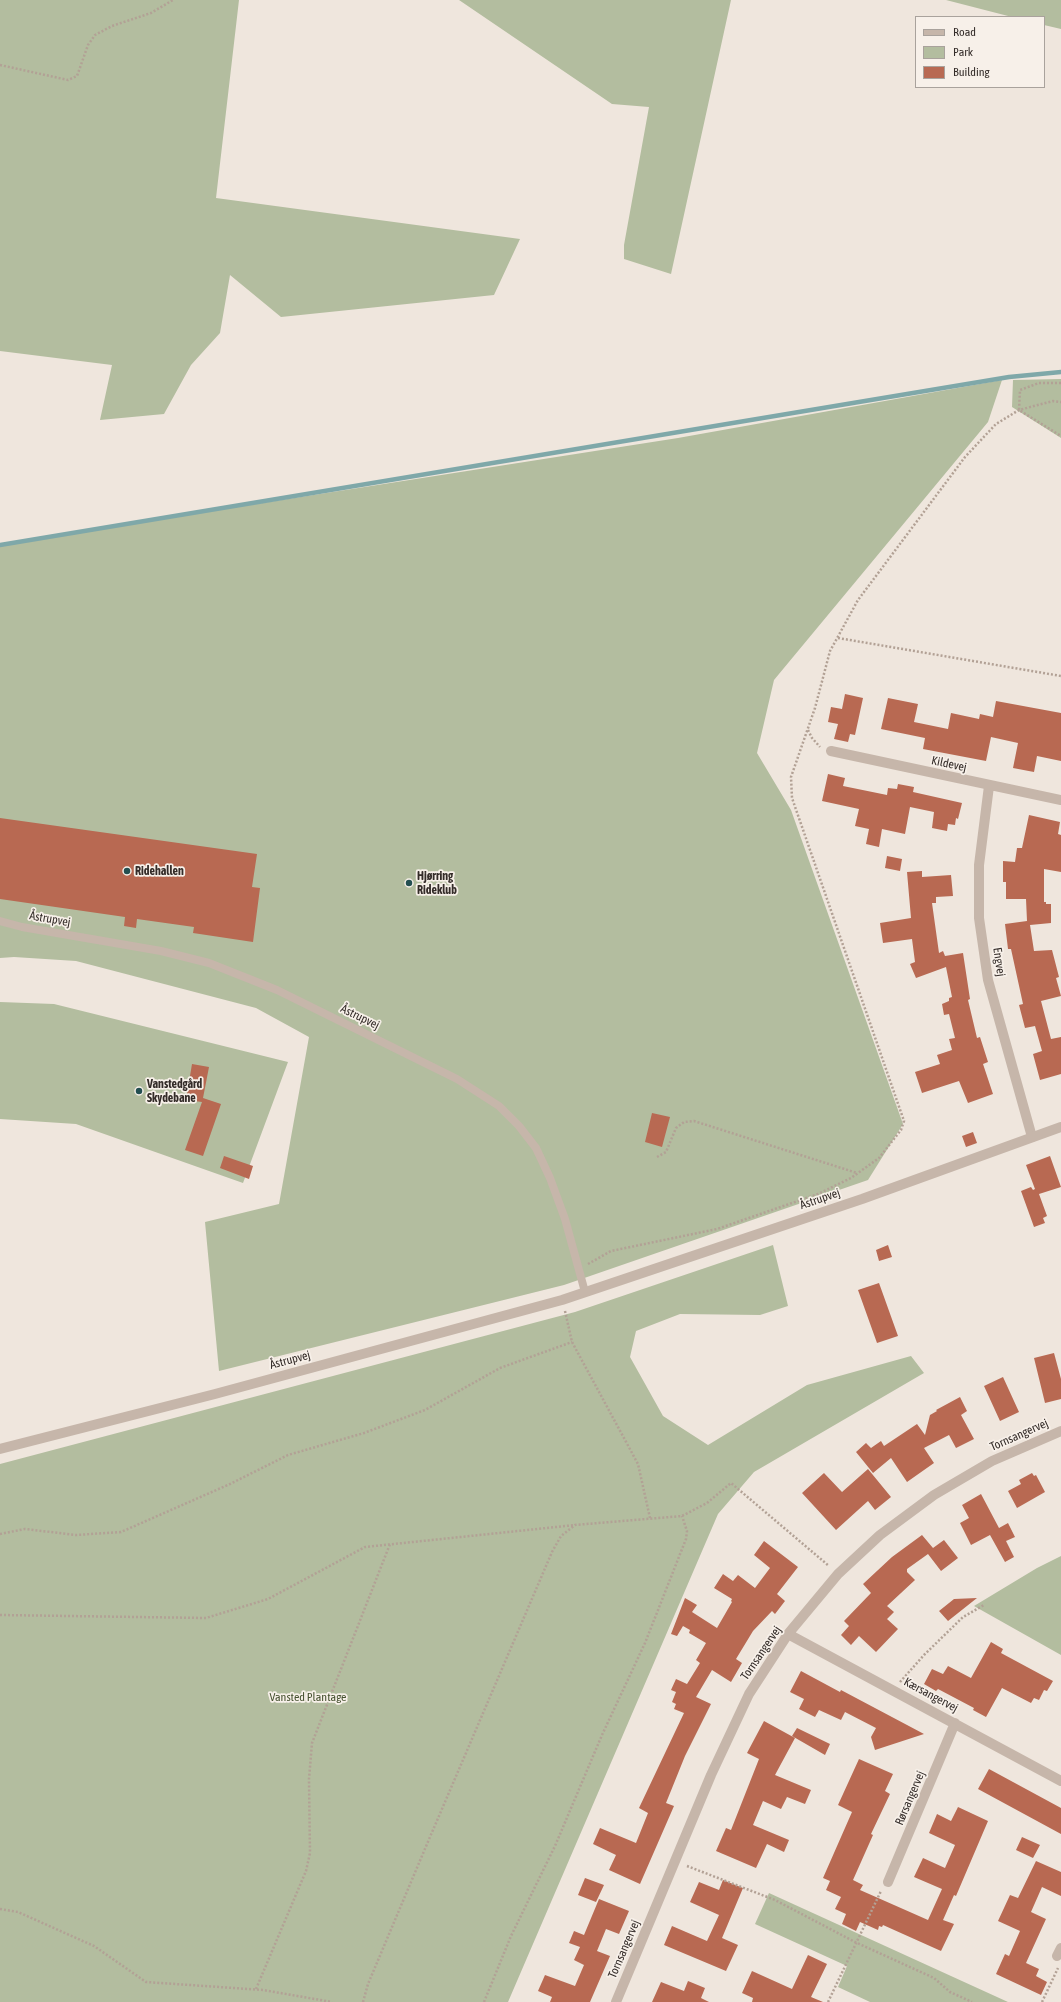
<!DOCTYPE html>
<meta charset="utf-8">
<style>
body{margin:0}
#map{position:relative;width:1061px;height:2002px;overflow:hidden;background:#efe6dd;font-family:"Asap Condensed",sans-serif}
canvas{display:block}
.legend{position:absolute;left:915px;top:16px;width:130px;height:72px;box-sizing:border-box;background:#f7f0e9;border:1px solid #a9a29c;margin:0;padding:5px 7px;list-style:none;font-size:12px;color:#342c29}
.legend li{display:flex;align-items:center;gap:8px;height:20px}
.legend b{width:20px;border:1px solid #a9a29c}
</style>
<div id="map">
<canvas width="1061" height="2002"></canvas>
<ul class="legend">
<li><b style="height:5px;background:#c6b6aa"></b>Road</li>
<li><b style="height:11px;background:#b3bd9f"></b>Park</li>
<li><b style="height:11px;background:#b86952"></b>Building</li>
</ul>
</div>
<script>
const g = document.querySelector('canvas').getContext('2d');
g.lineJoin = 'round';
function fillPath(path, color) { g.fillStyle = color; g.fill(path, 'evenodd'); }
const poly = rows => new Path2D(rows.map(r => 'M' + r).join(''));
function stroke(path, color, width, dash) { g.strokeStyle = color; g.lineWidth = width; g.lineCap = dash ? 'butt' : 'round'; g.setLineDash(dash || []); g.stroke(path); }
function write(font, color, halo, rows, align = 'center') {
  g.font = font + ' "Asap Condensed",sans-serif'; g.lineWidth = 3.5; g.setLineDash([]); g.textBaseline = 'middle'; g.strokeStyle = halo; g.fillStyle = color; for (const [text, x, y, turn = 0] of rows) {
    g.save(); g.translate(x, y); g.rotate((+turn || 0) * Math.PI / 180); g.textAlign = isNaN(turn) ? turn : align; if (halo) g.strokeText(text, 0, 0); g.fillText(text, 0, 0); g.restore();
  }
}
fillPath(poly([
 [0,0,239,0,216,198,520,239,494,295,281,317,230,275,220,333,191,365,164,414,100,420,112,365,0,351],
 [459,0,731,0,671,274,624,259,624,245,649,107,612,104],
 [946,0,1061,0,1061,29,1044,25,1044,17,1012,17],
 [1061,379,1061,438,1012,407,1013,380],
 [1002,380,988,422,774,680,757,753,791,810,903,1124,868,1180,564,1285,219,1371,205,1222,279,1204,309,1037,256,1008,76,961,14,957,0,958,0,544,678,438],
 [0,1002,54,1004,288,1062,243,1183,76,1124,0,1119],
 [773,1245,788,1306,760,1315,680,1314,636,1331,630,1357,663,1416,708,1445,807,1385,911,1356,924,1373,754,1472,718,1514,508,2002,0,2002,0,1464,575,1312],
 [1061,1556,1061,1655,974,1606,1037,1568],
 [769,1893,1008,2002,870,2002,838,1987,847,1966,755,1924]
]), '#b3bd9f');
stroke(poly([
 [0,545,1009,377,1061,372]
]), '#7fa8a9', 4.5);
fillPath(poly([
 [845,694,863,698,855,735,850,734,848,742,834,739,838,724,828,722,831,707,842,709],
 [888,698,918,704,914,722,948,729,951,713,979,719,980,714,993,717,996,701,1061,713,1061,761,1037,756,1034,772,1013,768,1018,743,991,737,986,761,923,749,925,738,881,729],
 [828,774,845,778,843,786,887,795,888,788,897,789,898,784,914,787,913,792,962,803,958,819,956,818,955,825,948,824,947,831,932,828,934,812,910,807,905,834,882,829,879,847,866,844,869,829,855,826,859,809,822,801],
 [1029,815,1060,822,1058,834,1061,835,1061,872,1044,869,1044,902,1046,902,1046,904,1051,904,1051,923,1030,925,1034,951,1052,950,1059,977,1056,978,1061,996,1041,1001,1051,1039,1061,1037,1061,1074,1040,1080,1033,1054,1042,1051,1035,1026,1025,1028,1019,1005,1023,1004,1011,949,1008,949,1005,924,1027,921,1026,899,1006,899,1006,882,1003,882,1003,861,1015,862,1017,848,1022,848],
 [0,818,257,854,252,887,260,888,253,942,193,933,194,927,137,919,136,928,124,926,125,917,0,899],
 [887,856,902,859,900,871,885,868],
 [922,871,922,877,951,875,953,896,936,897,936,903,932,903,939,953,943,951,945,956,963,953,970,999,968,1000,977,1038,980,1037,988,1062,983,1064,993,1094,968,1103,959,1081,922,1093,915,1072,940,1064,937,1055,952,1050,949,1039,955,1038,949,1014,944,1015,942,1004,949,1001,949,998,952,997,946,967,916,978,910,964,915,962,912,939,883,943,880,923,911,918,907,872],
 [192,1064,209,1067,203,1098,221,1104,203,1156,185,1150,202,1102,186,1100],
 [652,1113,670,1117,662,1147,645,1142],
 [973,1132,977,1143,966,1147,962,1136],
 [224,1156,253,1166,249,1179,220,1168],
 [1050,1156,1061,1187,1039,1194,1047,1216,1043,1218,1045,1223,1034,1227,1021,1191,1031,1187,1033,1190,1035,1189,1026,1165],
 [888,1245,892,1257,879,1261,876,1250],
 [879,1283,898,1336,877,1343,858,1290],
 [1054,1353,1061,1379,1061,1399,1045,1403,1034,1358],
 [1003,1377,1019,1412,1000,1421,984,1386],
 [960,1397,967,1411,961,1415,974,1439,956,1448,949,1435,924,1448,934,1463,907,1482,891,1458,873,1473,856,1452,866,1443,871,1448,881,1441,884,1446,917,1424,925,1435,930,1415,937,1411,936,1410],
 [868,1469,891,1497,875,1510,868,1501,836,1530,802,1493,824,1473,842,1492],
 [1032,1473,1034,1476,1036,1475,1045,1492,1017,1508,1008,1491,1021,1484,1019,1480],
 [981,1494,999,1528,1008,1523,1015,1537,1006,1541,1014,1557,1005,1562,990,1535,971,1545,960,1523,969,1518,962,1505],
 [922,1535,933,1548,944,1540,958,1558,941,1571,928,1554,907,1569,907,1572,915,1580,887,1606,894,1612,887,1619,898,1629,876,1652,859,1636,851,1645,841,1635,849,1626,844,1621,871,1593,863,1584,892,1557],
 [764,1541,798,1567,777,1594,785,1601,775,1614,772,1611,753,1631,736,1659,742,1663,731,1682,712,1670,696,1697,711,1704,685,1756,666,1803,674,1806,640,1884,609,1870,616,1855,593,1844,600,1828,636,1843,648,1813,639,1808,684,1713,674,1709,676,1704,672,1702,676,1692,671,1690,676,1679,687,1684,700,1663,696,1660,706,1643,689,1633,690,1630,683,1626,677,1636,671,1634,685,1598,697,1605,692,1612,717,1628,732,1602,731,1601,732,1599,714,1588,723,1574,733,1581,738,1575,755,1588,770,1568,754,1555],
 [977,1598,948,1621,939,1611,954,1599],
 [991,1642,1003,1649,1001,1653,1053,1681,1047,1691,1044,1690,1039,1700,1034,1698,1031,1703,1002,1688,986,1717,973,1710,974,1708,938,1689,936,1691,924,1684,932,1669,943,1674,948,1666,971,1678],
 [801,1671,840,1692,841,1690,924,1734,875,1750,871,1737,876,1728,845,1712,841,1720,819,1710,815,1717,799,1709,804,1699,790,1692],
 [764,1721,795,1738,775,1775,811,1790,805,1804,787,1797,781,1809,763,1801,753,1825,789,1840,784,1852,767,1844,756,1868,716,1851,726,1828,731,1830,759,1759,747,1753],
 [797,1728,830,1744,825,1755,792,1736],
 [859,1759,893,1774,885,1791,890,1794,871,1834,873,1835,853,1880,863,1885,860,1890,928,1920,942,1889,914,1877,923,1858,945,1868,955,1845,929,1833,937,1814,951,1821,958,1807,988,1821,956,1896,954,1895,943,1920,954,1924,941,1951,883,1925,882,1927,879,1926,878,1930,860,1922,856,1931,842,1924,846,1914,835,1909,841,1897,826,1890,830,1881,823,1878,852,1812,838,1805],
 [989,1769,1061,1808,1061,1834,978,1789],
 [1022,1837,1040,1845,1033,1858,1016,1850],
 [1036,1861,1061,1872,1061,1896,1042,1887,1031,1912,1046,1919,1026,1963,1039,1969,1036,1976,1047,1982,1041,1995,996,1974,1005,1954,1009,1956,1020,1931,998,1921,1010,1895,1018,1898],
 [585,1878,604,1885,596,1902,578,1895],
 [723,1880,743,1888,722,1938,738,1945,726,1971,664,1945,672,1926,707,1941,719,1915,690,1902,699,1882,719,1890],
 [599,1899,629,1911,619,1934,606,1929,597,1951,610,1956,590,2002,550,2002,552,1997,538,1991,545,1975,575,1986,584,1965,574,1960,580,1947,569,1943,574,1931,584,1935],
 [808,1955,827,1964,811,1997,823,2002,752,2002,753,1998,742,1993,752,1971,792,1989],
 [688,1981,705,1988,701,1998,709,2002,652,2002,661,1982,684,1991]
]), '#b86952');
stroke(poly([
 [0,65,68,80,77,76,88,45,95,35,112,26,151,13,173,0],
 [1061,383,1039,383,1020,390,1019,410,1061,436],
 [838,638,1061,676],
 [808,730,812,738,820,747],
 [657,1157,666,1152,676,1128,684,1122,694,1121,857,1173],
 [588,1264,611,1251,717,1229,818,1194,851,1178,879,1158,901,1130,904,1121,792,798,791,777,815,708,830,651,858,600,965,457,996,424,1019,410,1053,401,1061,402],
 [565,1311,572,1342,638,1464,650,1518],
 [0,1534,25,1529,76,1535,121,1532,230,1484,288,1455,364,1433,425,1410,500,1368,572,1342],
 [0,1615,206,1618,268,1599,365,1547,575,1525],
 [900,1682,924,1655,963,1617,984,1605],
 [687,1866,775,1900,855,1942,934,1978,950,1992,972,2002],
 [0,1909,18,1912,94,1946,146,1982,263,1990,332,2002],
 [256,1989,306,1871,310,1853,309,1779,312,1743,390,1544],
 [363,2002,368,1984,427,1844,552,1552,561,1536,575,1525,682,1516,707,1503,731,1483,829,1566],
 [484,2002,511,1936,555,1846,602,1735,645,1643,686,1539,687,1531,682,1516],
 [828,2002,881,1891],
 [1042,2002,1058,1968]
]), '#b2a195', 2.5, [2, 2]);
stroke(poly([
 [0,921,22,927,161,951,209,963,277,990,457,1079,499,1106,519,1126,536,1148,550,1178,565,1219,585,1292]
]), '#c6b6aa', 8);
stroke(poly([
 [831,751,1061,800],
 [989,786,979,865,979,918,988,980,1032,1137],
 [788,1634,1061,1781],
 [888,1882,955,1723],
 [1057,1956,1061,1948],
 [616,2002,711,1775,749,1694,788,1634,838,1574,880,1535,934,1495,992,1461,1061,1431]
]), '#c6b6aa', 10);
stroke(poly([
 [0,1449,215,1394,562,1300,862,1199,1061,1127]
]), '#c6b6aa', 10);
for (const [x, y, r, color] of [
 [127,871,4,"#234f51"],
 [409,883,4,"#234f51"],
 [139,1091,4,"#234f51"]
]) { const dot = new Path2D(); dot.arc(x, y, r, 0, 2 * Math.PI); g.fillStyle = color; g.fill(dot); stroke(dot, '#f7f0e9', 1.5); }
write('12px', '#342c29', '#f7f0e9', [
 ["Kildevej",949,764,12],
 ["Åstrupvej",50,919,10],
 ["Engvej",999,962,82],
 ["Åstrupvej",360,1017,26],
 ["Åstrupvej",820,1199,-19],
 ["Åstrupvej",290,1360,-15],
 ["Tornsangervej",1019,1435,-24],
 ["Tornsangervej",761,1653,-56],
 ["Kærsangervej",931,1695,28],
 ["Rørsangervej",910,1798,-67],
 ["Tornsangervej",624,1949,-67]
]);
write('bold 12px', '#342c29', '#f7f0e9', [
 ["Ridehallen",135,871],
 ["Hjørring",417,876],
 ["Rideklub",417,890],
 ["Vanstedgård",147,1084],
 ["Skydebane",147,1098]
], 'left');
write('12px', '#45502f', '#f7f0e9', [
 ["Vansted Plantage",308,1697]
]);
</script>
